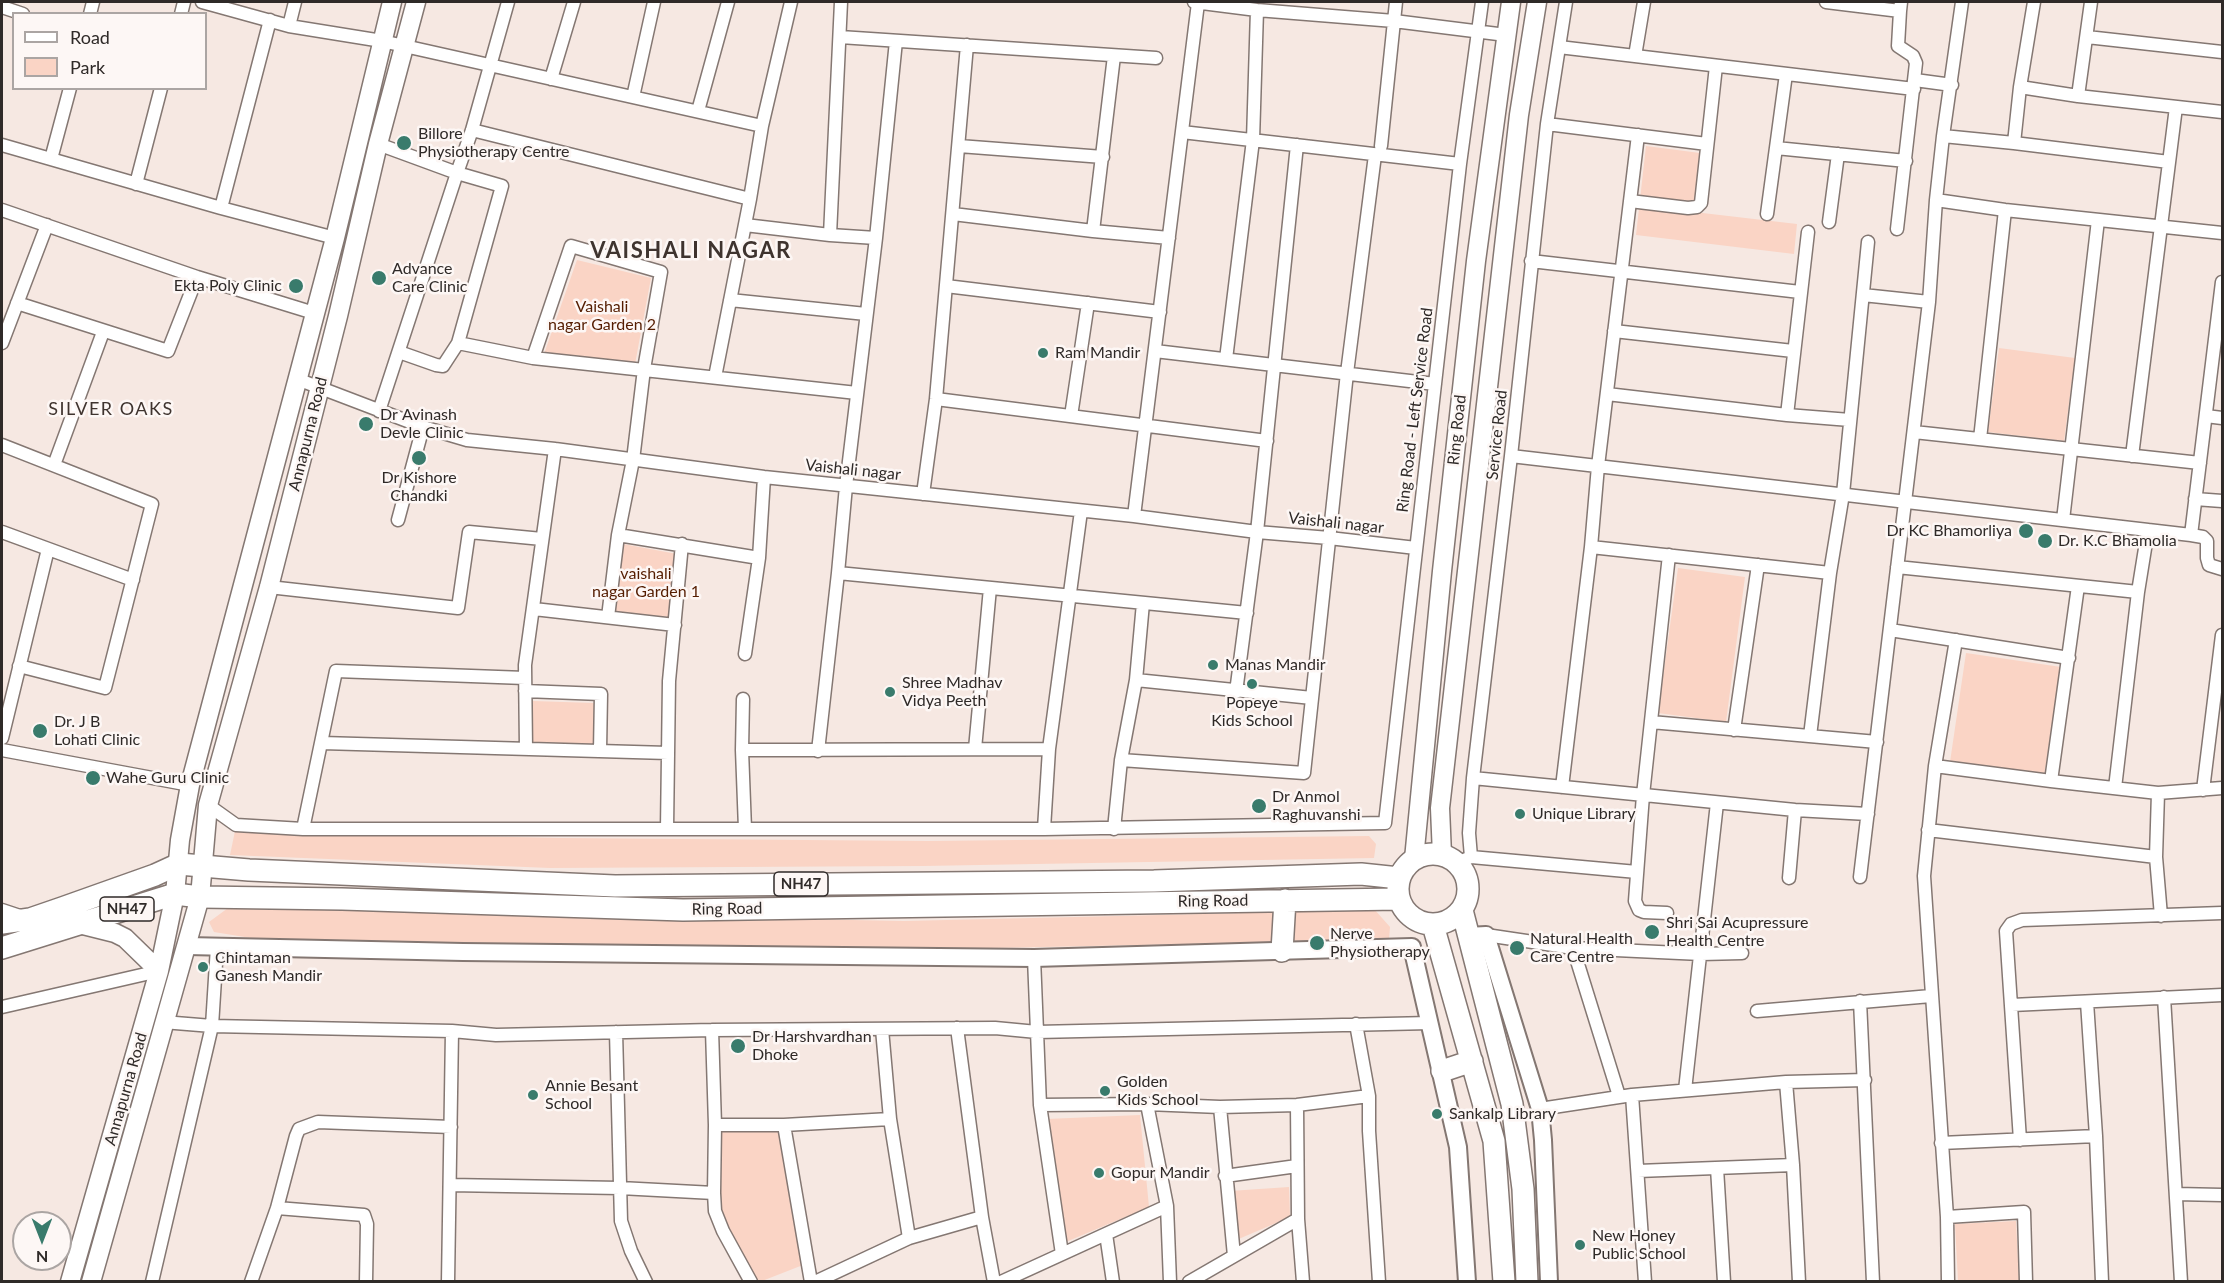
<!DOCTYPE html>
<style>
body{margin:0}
#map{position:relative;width:2224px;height:1283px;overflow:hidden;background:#f6e8e2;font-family:Lato,sans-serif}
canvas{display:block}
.frame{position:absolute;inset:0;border:3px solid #2f2a28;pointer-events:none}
.legend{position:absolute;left:12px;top:12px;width:195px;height:78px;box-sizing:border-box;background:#fdf7f5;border:2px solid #aba5a3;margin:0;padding:8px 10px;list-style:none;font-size:18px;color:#2f2a28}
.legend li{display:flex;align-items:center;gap:12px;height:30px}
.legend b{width:30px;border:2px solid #aba5a3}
.north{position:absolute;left:12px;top:1211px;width:60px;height:60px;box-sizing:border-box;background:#fdf7f5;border:2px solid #aba5a3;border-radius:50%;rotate:180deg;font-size:16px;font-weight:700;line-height:24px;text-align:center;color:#2f2a28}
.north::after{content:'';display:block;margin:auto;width:21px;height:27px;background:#397b6c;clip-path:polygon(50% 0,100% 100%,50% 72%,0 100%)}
</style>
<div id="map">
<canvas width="2224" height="1283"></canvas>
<div class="frame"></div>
<ul class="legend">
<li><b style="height:8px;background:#fff"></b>Road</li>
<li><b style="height:16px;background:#fad4c5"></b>Park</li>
</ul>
<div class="north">N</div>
</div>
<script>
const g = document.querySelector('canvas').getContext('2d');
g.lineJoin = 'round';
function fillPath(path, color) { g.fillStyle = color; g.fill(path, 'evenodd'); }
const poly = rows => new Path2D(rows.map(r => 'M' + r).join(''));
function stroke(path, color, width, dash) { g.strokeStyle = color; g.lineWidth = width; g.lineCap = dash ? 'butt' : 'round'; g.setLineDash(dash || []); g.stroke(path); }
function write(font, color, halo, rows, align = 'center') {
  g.font = font + ' Lato,sans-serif'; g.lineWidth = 5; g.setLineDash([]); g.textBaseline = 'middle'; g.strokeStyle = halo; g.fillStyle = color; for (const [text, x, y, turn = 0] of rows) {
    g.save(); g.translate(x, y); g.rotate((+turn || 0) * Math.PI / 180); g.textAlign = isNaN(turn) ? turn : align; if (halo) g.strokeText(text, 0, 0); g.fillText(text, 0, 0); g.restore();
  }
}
fillPath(poly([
 [1646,146,1700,153,1694,212,1797,224,1794,254,1636,235],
 [577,260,651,278,635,364,544,354],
 [1999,348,2075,358,2064,441,1988,432],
 [623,544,677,554,671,617,615,613],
 [1678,568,1745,577,1726,722,1658,713],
 [1966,653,2061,667,2044,776,1950,762],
 [533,701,594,703,593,746,532,744],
 [235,831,559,838,928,841,1369,836,1376,844,1374,858,923,866,550,868,230,855],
 [228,908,904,921,1375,910,1390,927,1389,940,991,948,720,949,257,939,214,932,209,922],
 [1140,1115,1149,1207,1061,1244,1047,1119],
 [718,1130,779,1130,803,1265,762,1281,751,1281,725,1233,715,1198],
 [1289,1187,1290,1217,1234,1241,1230,1191],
 [2016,1221,2019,1281,1958,1281,1955,1224]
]), '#fad4c5');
const minor = poly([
 [202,2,289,26,382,41,762,126],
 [1194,2,1257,10,1394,21,1506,35],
 [1826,2,1900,11,1901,2],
 [2,7,23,14],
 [90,14,93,2],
 [181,14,184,2],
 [289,26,295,2],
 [840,37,1156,58],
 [2087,37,2222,52],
 [1559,47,1914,89],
 [1635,56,1644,2],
 [551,79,574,2],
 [1915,80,1952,85],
 [2020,87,2078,96,2222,112],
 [2078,96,2091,2],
 [633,97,654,2],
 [698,111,728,2],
 [1547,124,1707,144],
 [472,130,750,199],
 [1182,132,1460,164],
 [1943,136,2014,143,2169,162],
 [2014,143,2020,87,2034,2],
 [378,144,457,173,379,411],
 [2,145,221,208,335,238],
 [959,146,1103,157],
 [1381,146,1396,2],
 [1776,148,1906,161],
 [51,159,70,88],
 [136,184,161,88],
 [1936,200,2005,210,2222,233],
 [1630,201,1688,208,1697,207,1701,203,1716,66],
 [221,208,270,20],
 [2,210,197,277,314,313],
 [953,214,1093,231,1169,238],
 [1767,214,1786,74],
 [1829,222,1838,154],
 [745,225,830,235,876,238],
 [1897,229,1916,63,1913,56,1898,46,1900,11],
 [1093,231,1114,56],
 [830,235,841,2],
 [1531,261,1800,292],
 [946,286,1160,312],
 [1863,295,1929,302],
 [730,300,866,314],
 [17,303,168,351,197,277],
 [1614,331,1793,351],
 [2,343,47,225],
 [458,343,533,358,857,393],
 [1155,351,1435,384],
 [399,352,436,365,443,366,458,343,502,186,457,173,472,130,508,2],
 [533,358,571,246,661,272,644,369,633,460,618,535,608,617],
 [1226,359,1253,140,1257,10],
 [715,377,750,199,762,126,791,2],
 [297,379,423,427,467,440,555,449,764,477,1134,516,1257,532,1329,538,1416,548],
 [1607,394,1787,415,1850,420],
 [936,399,1267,441],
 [1787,415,1808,232],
 [1071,416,1088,303],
 [2206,416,2222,418],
 [1914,432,2200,463],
 [1980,439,2005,210],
 [2,445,152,504,105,688,19,666],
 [1511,456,2191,535,2203,537,2207,541,2207,558,2209,565,2222,569],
 [2132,456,2176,107],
 [54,465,103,332],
 [923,494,936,399,967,45],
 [2195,499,2222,501],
 [1134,516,1198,3],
 [398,520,423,427],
 [2063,520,2098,220],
 [2,532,133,580],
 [618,535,759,558],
 [2191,535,2222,282],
 [1591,547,1830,573],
 [1897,567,2138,592],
 [838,573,1247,613],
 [269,587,458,608,469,532,542,539],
 [534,609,675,625],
 [1890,630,2069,658],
 [745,654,759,558,764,477],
 [1136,680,1312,698],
 [525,691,601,694,600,751],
 [1236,692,1257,532,1297,145],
 [743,699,742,750,745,829],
 [1651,722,1877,742],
 [1734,730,1758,565],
 [1810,736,1830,573,1843,494,1868,242],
 [2,738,48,549],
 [322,743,668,753],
 [526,749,525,665,555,449],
 [975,749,990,588],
 [2,750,190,785],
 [742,750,1049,749],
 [818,751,838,573,846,486,876,238,896,41],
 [1121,760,1304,773,1347,373,1375,155],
 [1935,766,2051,781,2158,793,2222,788],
 [1473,778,1795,810,1868,814],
 [2051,781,2078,586],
 [1562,787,1591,547,1598,466,1638,135],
 [2115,788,2138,592,2148,530],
 [2203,790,2222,635],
 [2158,793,2156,857,2161,916],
 [208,805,236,825,303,829,1044,829,1385,823,1460,164,1482,2],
 [303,829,336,671,525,678],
 [667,829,669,681,682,544],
 [1044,829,1049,749,1081,511],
 [1114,829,1121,760,1136,680,1143,603],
 [1928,830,2156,857],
 [1471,857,1637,872],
 [1457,863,1471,857,1469,833,1473,778,1511,456,1547,124,1566,2],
 [1860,877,1929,302,1936,200,1943,136,1962,2],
 [1789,878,1795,810],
 [2,910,23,917],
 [1667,913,1644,912,1639,910,1635,901,1643,795,1669,555],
 [1486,935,1573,948,1701,954,1742,953],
 [1573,948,1619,1096],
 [1034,958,1040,1105,1062,1254],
 [2164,997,2181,1282],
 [1860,1001,1873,1282],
 [2087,1002,2096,1136,2102,1282],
 [2012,1005,2222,995],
 [2,1007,159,971],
 [1757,1011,1931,996],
 [163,1022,212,1026,452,1031,496,1035,712,1030,995,1028,1037,1032,1430,1023],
 [1356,1024,1369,1096,1369,1131,1379,1282],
 [957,1028,982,1217,994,1282],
 [882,1029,890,1119,909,1238],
 [712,1030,715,1125,714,1193,715,1211,723,1231,751,1282],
 [616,1032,621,1221,631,1251,646,1282],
 [1786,1082,1793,1165,1799,1282],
 [1685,1090,1717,803],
 [1632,1095,1645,1282],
 [1147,1104,1167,1206,1170,1282],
 [1040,1105,1147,1104,1220,1107,1297,1105,1369,1096],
 [1297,1105,1298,1219,1303,1282],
 [1220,1107,1234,1256,1298,1219],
 [1540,1109,1632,1095,1786,1082,1865,1080],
 [715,1125,784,1125,890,1119],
 [784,1125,811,1282],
 [2020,1140,2006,931,2011,924,2022,920,2222,913],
 [1941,1143,2096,1136],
 [1717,1168,1724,1282],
 [1638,1171,1793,1165],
 [1225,1176,1297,1166],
 [450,1185,620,1188,714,1193],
 [2176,1194,2222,1195],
 [277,1208,364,1215,367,1224,366,1282],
 [1947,1217,2024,1212,2026,1282],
 [1106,1234,1113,1282],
 [152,1282,212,1026,217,947],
 [251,1282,277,1208,296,1136,299,1129,318,1122,451,1127],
 [448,1282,452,1031],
 [815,1282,909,1238,982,1217],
 [1001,1282,1167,1206],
 [1189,1282,1234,1256],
 [1948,1282,1947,1217,1924,876,1935,766,1956,640]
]);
const tertiary = poly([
 [1468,936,1486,935,1540,1109,1543,1140,1549,1282],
 [187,946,463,952,1034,958,1412,947,1458,1147,1467,1282]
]);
const secondary = poly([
 [1442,855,1440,808,1519,115,1537,2],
 [1414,859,1442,571,1476,261,1511,2],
 [79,924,115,933,125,938,159,971],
 [70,1282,159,971,175,894,180,840,190,785,335,238,392,2],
 [91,1282,200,897,208,805,269,587,338,316,378,144,416,2]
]);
const trunk = poly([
 '1398 889a35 35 0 1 1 70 0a35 35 0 1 1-70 0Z',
 [1462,910,1512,1104,1523,1189,1527,1282],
 [2,923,30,919,62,908,155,875,179,864,249,870,615,886,1154,881,1361,874,1399,878],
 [1433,925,1494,1141,1504,1282],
 [2,948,175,894,200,897,342,899,683,910,1399,899],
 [1282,951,1285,900],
 [1442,1071,1472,1061]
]);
stroke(minor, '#847772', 15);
stroke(tertiary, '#847772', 20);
stroke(secondary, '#847772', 21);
stroke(trunk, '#847772', 24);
stroke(minor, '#fff', 12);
stroke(tertiary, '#fff', 16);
stroke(secondary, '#fff', 18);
stroke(trunk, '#fff', 21);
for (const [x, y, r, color] of [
 [404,143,8,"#397b6c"],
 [379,278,8,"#397b6c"],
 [296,286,8,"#397b6c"],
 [1043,353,6,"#397b6c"],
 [366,424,8,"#397b6c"],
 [419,458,8,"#397b6c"],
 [2026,531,8,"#397b6c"],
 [2045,541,8,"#397b6c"],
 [1213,665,6,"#397b6c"],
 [1252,684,6,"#397b6c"],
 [890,692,6,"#397b6c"],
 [40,731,8,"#397b6c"],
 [93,778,8,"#397b6c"],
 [1259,806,8,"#397b6c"],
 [1520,814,6,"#397b6c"],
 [1652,932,8,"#397b6c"],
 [1317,943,8,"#397b6c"],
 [1517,948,8,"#397b6c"],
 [203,967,6,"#397b6c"],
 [738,1046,8,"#397b6c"],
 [1105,1091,6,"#397b6c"],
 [533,1095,6,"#397b6c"],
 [1437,1114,6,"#397b6c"],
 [1099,1173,6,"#397b6c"],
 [1580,1245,6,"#397b6c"]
]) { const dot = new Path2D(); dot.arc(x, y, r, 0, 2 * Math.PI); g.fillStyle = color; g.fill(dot); stroke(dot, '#fdf7f5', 2); }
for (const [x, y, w] of [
 [801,884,54],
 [127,909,54]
]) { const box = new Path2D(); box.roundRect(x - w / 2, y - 12, w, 24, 4.5); g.fillStyle = '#fdf7f5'; g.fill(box); stroke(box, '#2f2a28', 1.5); }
write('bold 15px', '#2f2a28', null, [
 ["NH47",801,884],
 ["NH47",127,909]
]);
write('16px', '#2f2a28', '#fdf7f5', [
 ["Billore",418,134],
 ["Physiotherapy Centre",418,152],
 ["Advance",392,269],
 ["Care Clinic",392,287],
 ["Ekta Poly Clinic",282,286,"right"],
 ["Ram Mandir",1055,353],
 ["Dr Avinash",380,415],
 ["Devle Clinic",380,433],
 ["Dr Kishore",419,478,"center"],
 ["Chandki",419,496,"center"],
 ["Dr KC Bhamorliya",2012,531,"right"],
 ["Dr. K.C Bhamolia",2058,541],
 ["Manas Mandir",1225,665],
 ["Shree Madhav",902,683],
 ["Vidya Peeth",902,701],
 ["Popeye",1252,703,"center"],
 ["Kids School",1252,721,"center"],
 ["Dr. J B",54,722],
 ["Lohati Clinic",54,740],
 ["Wahe Guru Clinic",106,778],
 ["Dr Anmol",1272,797],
 ["Raghuvanshi",1272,815],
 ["Unique Library",1532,814],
 ["Shri Sai Acupressure",1666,923],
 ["Health Centre",1666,941],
 ["Nerve",1330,934],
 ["Physiotherapy",1330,952],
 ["Natural Health",1530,939],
 ["Care Centre",1530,957],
 ["Chintaman",215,958],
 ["Ganesh Mandir",215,976],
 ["Dr Harshvardhan",752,1037],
 ["Dhoke",752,1055],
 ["Golden",1117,1082],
 ["Kids School",1117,1100],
 ["Annie Besant",545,1086],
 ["School",545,1104],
 ["Sankalp Library",1449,1114],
 ["Gopur Mandir",1111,1173],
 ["New Honey",1592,1236],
 ["Public School",1592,1254]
], 'left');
write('16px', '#551d01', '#fdf7f5', [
 ["Vaishali",602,307],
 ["nagar Garden 2",602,325],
 ["vaishali",646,574],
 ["nagar Garden 1",646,592]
]);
write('16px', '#2f2a28', '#fdf7f5', [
 ["Ring Road - Left Service Road",1415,410,-83],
 ["Ring Road",1457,430,-84],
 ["Annapurna Road",308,434,-76],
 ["Service Road",1497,435,-84],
 ["Vaishali nagar",853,470,6],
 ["Vaishali nagar",1336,523,6],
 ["Ring Road",1213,901,-1],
 ["Ring Road",727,909,-1],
 ["Annapurna Road",126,1089,-74]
]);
g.letterSpacing = '1.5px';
write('18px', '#3f342f', '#fdf7f5', [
 ["SILVER OAKS",111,409]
]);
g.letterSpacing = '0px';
g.letterSpacing = '1.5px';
write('bold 22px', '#3f342f', '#fdf7f5', [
 ["VAISHALI NAGAR",691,251]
]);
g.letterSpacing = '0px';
</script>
